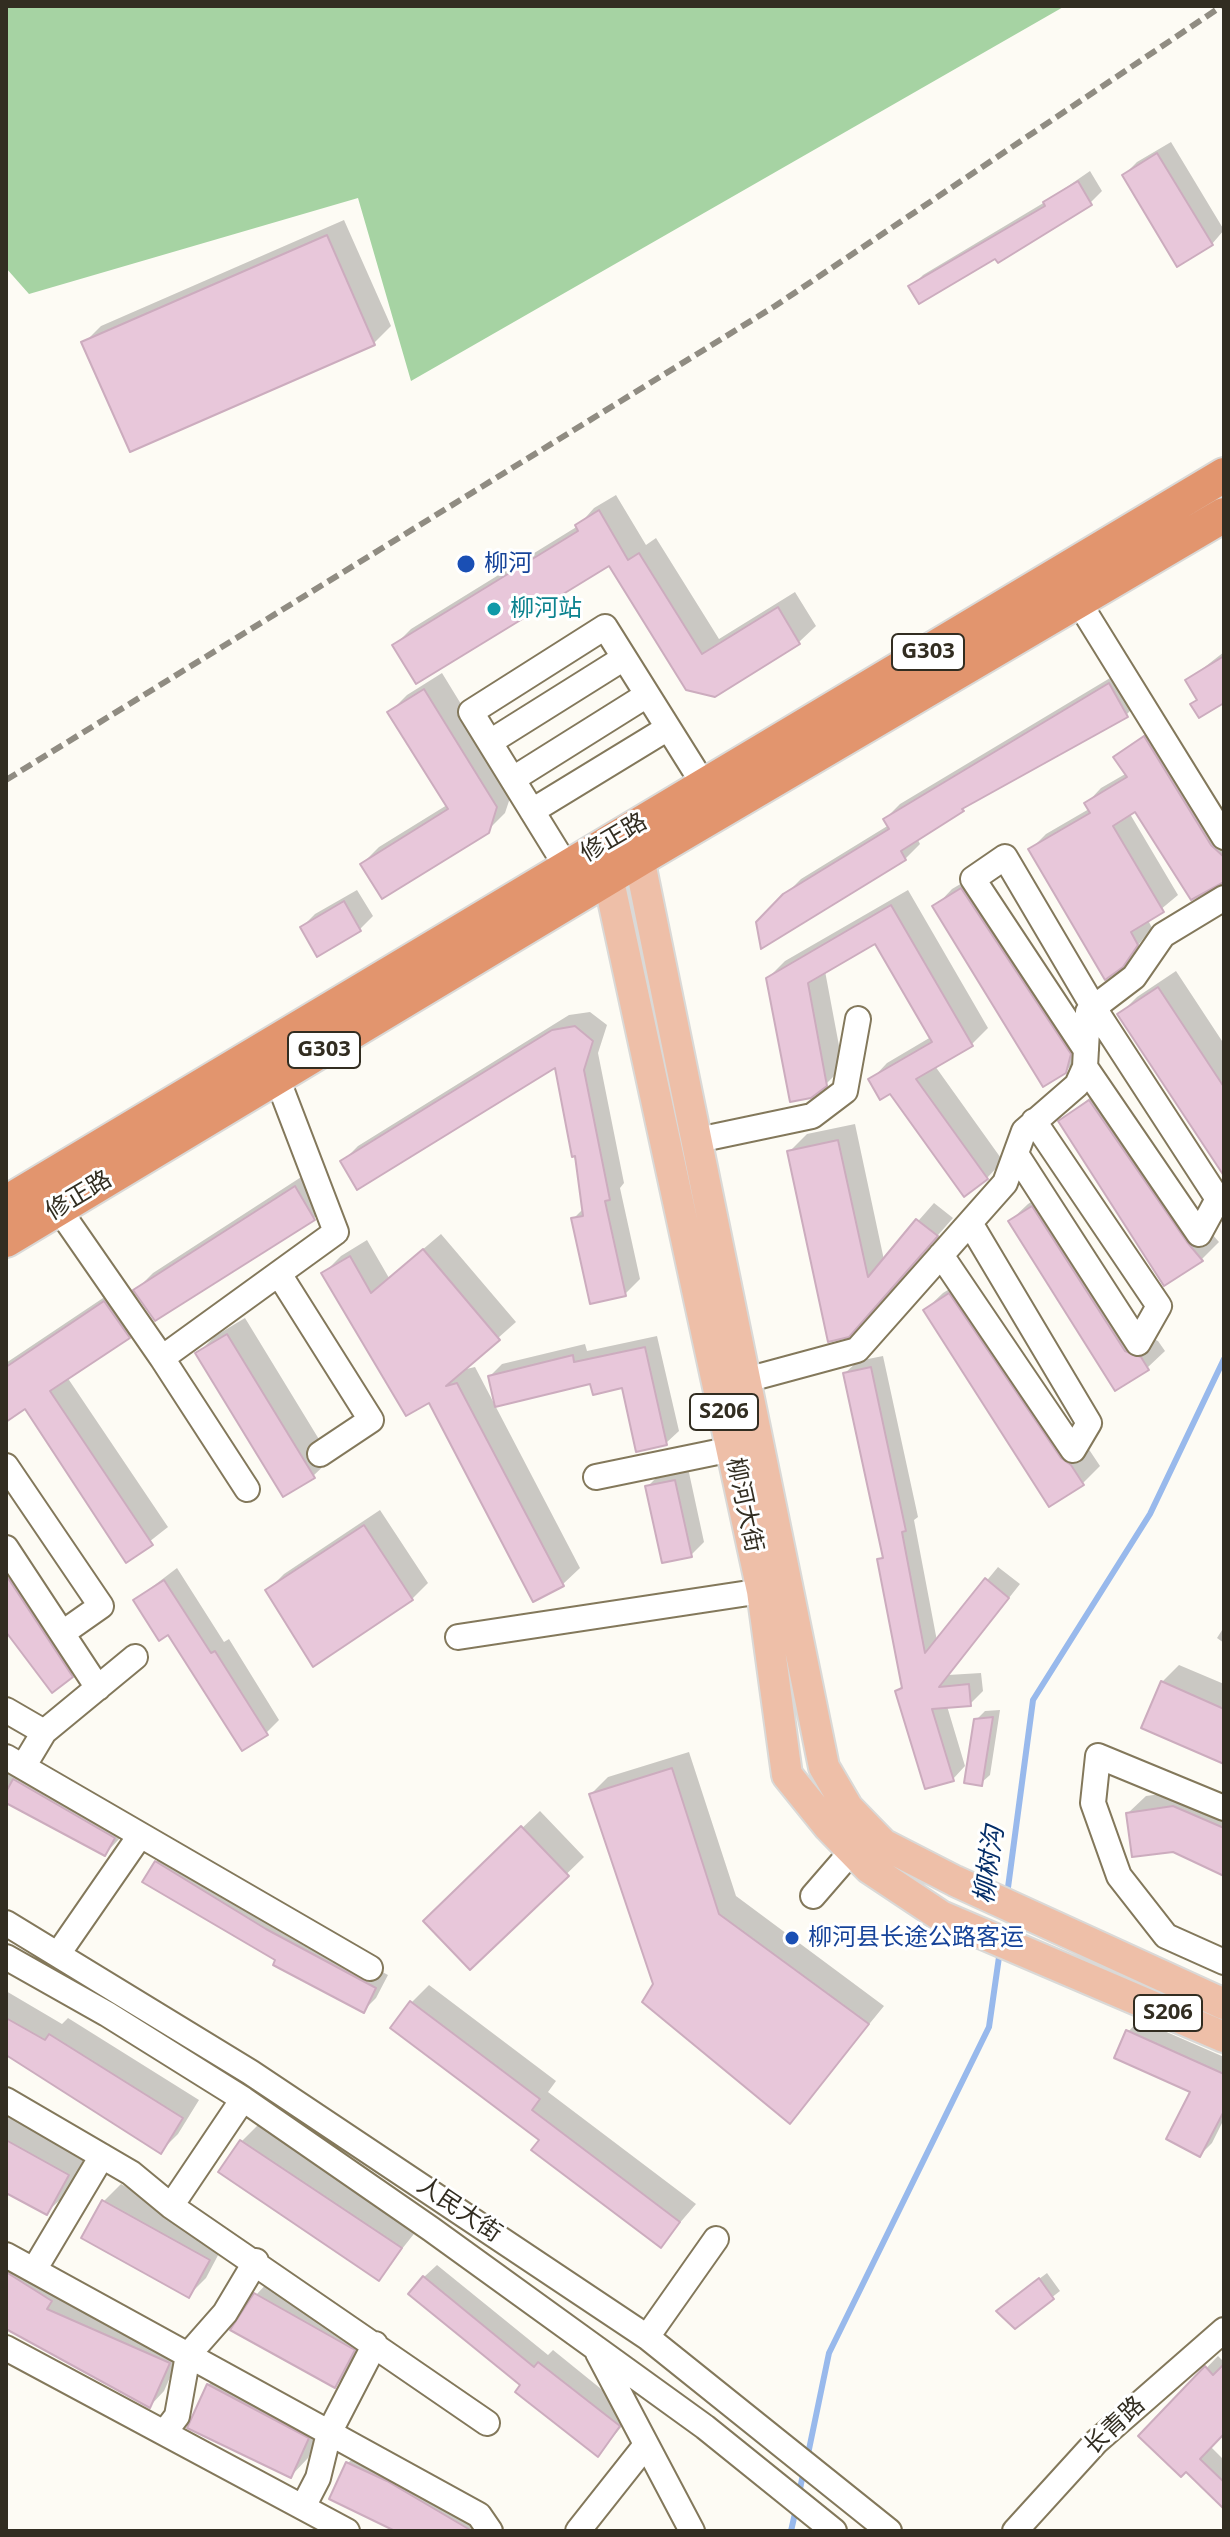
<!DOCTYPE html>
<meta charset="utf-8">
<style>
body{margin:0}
#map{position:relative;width:1230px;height:2537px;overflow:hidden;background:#fdfbf4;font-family:"Open Sans",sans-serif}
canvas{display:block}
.frame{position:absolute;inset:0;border:8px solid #322d21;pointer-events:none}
</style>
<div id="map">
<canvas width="1230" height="2537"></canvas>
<div class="frame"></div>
</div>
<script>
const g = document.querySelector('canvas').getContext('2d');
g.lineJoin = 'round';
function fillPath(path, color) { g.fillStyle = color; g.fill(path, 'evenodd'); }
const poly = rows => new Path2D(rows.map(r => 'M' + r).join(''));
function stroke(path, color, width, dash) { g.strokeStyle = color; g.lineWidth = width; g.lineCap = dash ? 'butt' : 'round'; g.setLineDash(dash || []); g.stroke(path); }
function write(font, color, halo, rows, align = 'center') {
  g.font = font + ' "Open Sans","Noto Sans SC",sans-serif'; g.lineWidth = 6; g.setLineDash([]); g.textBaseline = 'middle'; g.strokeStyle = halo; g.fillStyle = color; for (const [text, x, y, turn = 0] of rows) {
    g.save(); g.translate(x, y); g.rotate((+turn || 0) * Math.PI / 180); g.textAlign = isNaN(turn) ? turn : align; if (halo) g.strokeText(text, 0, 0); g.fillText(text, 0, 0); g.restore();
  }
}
fillPath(poly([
 [6,6,1065,6,411,381,358,198,29,294,6,268]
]), '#a6d3a3');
fillPath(poly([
 [1171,142,1224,230,1212,244,1124,175,1137,162],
 [1090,171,1102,191,1090,203,996,256,911,287,923,275,1045,202],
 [344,220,391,326,374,343,84,343,101,326],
 [616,495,646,545,656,538,719,639,795,592,816,626,799,642,714,695,610,563,395,645,411,629,578,526,594,508],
 [1224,652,1224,701,1199,698,1188,680],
 [1125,669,1141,700,1126,715,970,802,918,840,920,844,905,859,758,922,801,879,889,825,885,819,900,804],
 [442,673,513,789,505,813,487,831,362,864,379,847,447,805,390,712,407,695],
 [1160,722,1224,826,1224,879,1136,810,1130,814,1178,895,1148,920,1152,928,1122,965,1031,849,1046,834,1089,809,1086,804,1101,788,1127,773,1116,758],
 [979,873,1082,1054,1065,1072,935,907,952,889],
 [357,890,373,916,360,929,317,954,302,927,315,914],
 [908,890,988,1028,972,1044,935,1066,1003,1161,987,1178,891,1091,871,1080,887,1063,931,1037,876,941,825,971,843,1067,826,1084,768,978,785,961],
 [1176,971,1224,1044,1224,1164,1120,1014,1137,997],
 [590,1012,607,1025,598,1053,624,1183,620,1188,640,1279,625,1294,573,1219,584,1208,557,1065,343,1161,358,1146,569,1015],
 [1107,1084,1204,1225,1219,1242,1202,1259,1165,1283,1061,1121],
 [855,1124,884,1260,934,1203,953,1218,866,1317,790,1151,807,1134],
 [312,1170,331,1201,314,1218,155,1318,136,1290,153,1273],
 [1049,1190,1143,1334,1158,1341,1165,1351,1147,1368,1116,1388,1010,1221,1028,1204],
 [441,1234,516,1322,462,1370,475,1367,580,1568,562,1585,430,1400,324,1273,341,1256,367,1240,389,1278],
 [967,1278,1078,1441,1088,1448,1100,1466,1083,1483,925,1310,943,1293],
 [121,1286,144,1320,128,1336,67,1377,168,1527,126,1560,25,1406,6,1419,6,1363],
 [245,1318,331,1459,313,1476,198,1353,215,1336],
 [657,1336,679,1431,666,1443,623,1386,490,1376,502,1364,585,1344,587,1351],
 [883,1356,918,1517,914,1520,937,1641,998,1567,1020,1584,948,1675,981,1673,983,1691,970,1704,947,1706,965,1766,953,1779,897,1691,903,1685,879,1560,884,1555,845,1373,858,1361],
 [688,1468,704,1542,691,1555,647,1487,660,1474],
 [380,1510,428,1583,412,1599,268,1590,284,1574],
 [22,1568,84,1663,71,1675,6,1628,6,1579],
 [177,1568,224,1642,229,1639,279,1720,266,1733,135,1600],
 [1224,1627,1224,1643,1217,1638],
 [1179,1665,1224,1684,1224,1762,1162,1682],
 [1000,1710,990,1775,981,1783,976,1720,985,1711],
 [6,1747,129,1821,120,1838,105,1854,6,1801],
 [689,1752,736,1896,884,2006,790,2121,655,1984,591,1794,608,1777],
 [1191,1790,1224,1804,1224,1873,1128,1813,1146,1796],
 [540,1811,584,1857,471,1967,443,1904],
 [169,1850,279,1917,388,1975,376,1998,363,2011,278,1960,156,1862],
 [429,1985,556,2081,548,2092,696,2204,660,2246,542,2139,412,2002],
 [6,1991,62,2024,68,2018,199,2100,178,2134,161,2151,9,2054,6,2057],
 [1139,2020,1224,2057,1224,2119,1212,2143,1200,2155,1193,2091,1128,2032],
 [6,2114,85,2157,64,2196,46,2213,6,2191],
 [259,2124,417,2230,379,2278,221,2172,242,2141],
 [121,2184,225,2242,206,2278,188,2296,104,2201],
 [6,2247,183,2348,164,2391,150,2406,6,2326],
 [437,2265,548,2355,553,2350,632,2414,598,2455,523,2384,424,2277],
 [1047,2273,1060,2291,1015,2326,1006,2304],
 [273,2277,371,2333,352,2369,335,2386,256,2295],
 [1218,2356,1224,2362,1224,2431,1210,2446,1224,2460,1224,2502,1141,2436],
 [225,2368,324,2421,308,2458,291,2476,208,2385],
 [365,2446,491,2531,400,2531,348,2463]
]), '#0003');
stroke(poly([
 [1007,1895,1033,1700,1150,1514,1224,1359],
 [807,2459,829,2353,989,2027,1000,1950],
 [799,2494,804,2469],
 [791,2531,796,2509]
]), '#98b9ec', 6);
const building = poly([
 [1157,153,1213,245,1177,267,1122,175,1157,153],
 [1078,181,1092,205,998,263,995,259,919,304,908,286,1045,206,1043,202,1078,181],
 [327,235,375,345,130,452,81,342,327,235],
 [599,510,628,560,639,553,702,654,778,607,800,644,715,697,686,690,609,566,416,684,392,645,578,531,575,525,599,510],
 [1224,656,1224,703,1199,718,1190,704,1197,700,1185,680,1224,656],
 [1109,683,1128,717,962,809,964,811,901,851,906,860,761,949,756,922,783,894,889,829,883,819,1109,683],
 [424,689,497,807,489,833,382,899,360,864,448,809,387,712,424,689],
 [1144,736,1211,845,1224,857,1224,882,1191,900,1135,812,1113,826,1164,912,1131,932,1138,945,1123,967,1105,980,1028,849,1090,813,1084,803,1127,777,1113,757,1144,736],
 [961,888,1071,1054,1066,1073,1043,1087,932,906,961,888],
 [344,901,361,931,317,957,300,927,344,901],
 [891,905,973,1046,916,1079,988,1179,964,1197,890,1094,880,1100,868,1079,932,1042,875,944,808,983,827,1086,811,1098,790,1102,766,978,891,905],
 [1158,987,1224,1087,1224,1176,1117,1014,1158,987],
 [575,1026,593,1041,584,1070,610,1200,605,1201,626,1296,590,1304,571,1218,583,1216,575,1156,572,1157,555,1068,357,1190,340,1161,552,1030,575,1026],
 [1089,1100,1187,1242,1203,1261,1164,1286,1058,1121,1089,1100],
 [838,1140,868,1277,916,1219,938,1236,849,1337,828,1342,787,1151,838,1140],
 [295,1186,315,1220,155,1321,133,1290,295,1186],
 [1032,1206,1125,1351,1141,1357,1149,1370,1115,1391,1008,1221,1032,1206],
 [423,1249,500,1340,446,1386,457,1383,564,1586,533,1602,429,1403,406,1416,321,1273,350,1256,371,1293,423,1249],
 [949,1293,1061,1458,1071,1465,1084,1485,1049,1507,923,1310,949,1293],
 [104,1301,130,1338,50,1391,153,1545,126,1563,25,1409,6,1422,6,1367,104,1301],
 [227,1334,315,1478,283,1497,195,1353,227,1334],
 [645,1347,667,1445,636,1452,622,1388,593,1395,590,1384,495,1407,488,1376,573,1355,574,1362,645,1347],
 [871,1367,906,1531,902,1532,925,1653,985,1578,1009,1598,939,1687,969,1684,971,1706,932,1709,954,1781,925,1789,895,1691,902,1688,877,1559,883,1558,843,1373,871,1367],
 [675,1480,692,1557,662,1563,645,1486,675,1480],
 [364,1525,413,1600,313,1667,265,1590,364,1525],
 [6,1575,73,1677,52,1693,6,1632,6,1575],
 [164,1580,211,1653,215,1651,268,1735,242,1751,168,1635,159,1641,133,1600,164,1580],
 [1161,1681,1224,1709,1224,1764,1141,1728,1161,1681],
 [993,1717,982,1786,964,1783,974,1719,993,1717],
 [672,1768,719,1914,869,2024,790,2124,642,2002,653,1984,589,1794,672,1768],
 [13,1779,115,1838,105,1856,6,1803,6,1792,13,1779],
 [1173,1806,1224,1828,1224,1876,1173,1852,1132,1857,1126,1813,1173,1806],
 [521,1826,569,1876,470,1970,423,1921,521,1826],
 [155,1861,266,1929,376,1988,364,2013,273,1965,275,1960,142,1882,155,1861],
 [410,2001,540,2099,532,2110,680,2222,661,2248,531,2150,539,2140,390,2028,410,2001],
 [6,2018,45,2040,49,2034,183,2118,161,2154,6,2055,6,2018],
 [1126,2030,1224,2074,1224,2111,1200,2157,1166,2139,1190,2092,1114,2058,1126,2030],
 [6,2140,69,2175,47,2215,6,2193,6,2140],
 [240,2140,402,2248,379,2281,218,2172,240,2140],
 [102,2200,210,2260,189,2298,81,2238,102,2200],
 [6,2272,52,2301,47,2309,170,2363,150,2408,6,2329,6,2272],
 [423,2276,534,2367,538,2362,620,2426,598,2457,515,2392,520,2385,408,2294,423,2276],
 [1039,2278,1054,2299,1015,2329,996,2311,1039,2278],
 [254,2293,355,2350,335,2388,230,2330,254,2293],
 [1224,2364,1224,2434,1200,2459,1224,2482,1224,2509,1186,2472,1181,2477,1138,2436,1205,2366,1213,2375,1224,2364],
 [207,2384,309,2438,291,2478,187,2428,207,2384],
 [346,2462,387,2481,472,2531,395,2531,329,2499,346,2462]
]);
fillPath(building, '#e8c7da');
stroke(building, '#ccacbe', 2);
const minor = poly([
 [1078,601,1224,837],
 [490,742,624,658],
 [513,779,647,695],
 [532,811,668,728],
 [566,866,471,712,605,627,704,785],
 [1085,1067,1199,1234,1218,1199,1094,1008,1005,857,973,879,1086,1050],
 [698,1140,812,1116,845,1091,858,1019],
 [1016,1154,1138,1343,1159,1306,1034,1121],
 [58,1208,162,1358],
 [941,1255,1073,1450,1089,1423,970,1223],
 [279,1274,371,1420,320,1454],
 [746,1380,857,1350,1005,1183,1024,1131,1077,1085,1085,1067,1088,1012,1134,977,1163,935,1224,898],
 [6,1466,101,1606,64,1632],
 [596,1477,732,1449],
 [247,1489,162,1358,336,1232,277,1078],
 [6,1548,98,1688],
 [458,1637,762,1591],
 [6,1710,44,1732],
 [6,1757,370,1968],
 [23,1767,44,1732,135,1657],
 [1224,1808,1098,1756,1093,1803,1119,1876,1166,1936,1224,1962],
 [813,1896,852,1851],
 [6,1923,250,2072,647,2337,889,2531],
 [58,1954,139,1837],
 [6,1957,107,2014,243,2099,431,2229,705,2427,834,2531],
 [6,2100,131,2173,171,2206,487,2423],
 [171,2206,243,2099],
 [6,2255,479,2515,490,2531],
 [34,2270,102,2156],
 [647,2337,716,2239],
 [6,2348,347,2531],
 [598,2353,692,2531],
 [164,2433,177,2416,188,2355,225,2313,256,2261],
 [303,2507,318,2478,329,2433,375,2344],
 [578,2531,646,2445],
 [1015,2531,1096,2442,1224,2330]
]);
const major = poly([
 [635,838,824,1767,848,1808,883,1844,955,1881,1224,2004],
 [604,858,762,1591,787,1775,829,1827,869,1868,941,1916,1224,2037]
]);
const highway = poly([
 [6,1203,1224,475],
 [6,1240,641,858,1224,515]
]);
stroke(minor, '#83785b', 28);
stroke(major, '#dad9d7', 34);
stroke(highway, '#dad9d7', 38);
stroke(minor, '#fff', 24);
stroke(major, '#eebfa8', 30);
stroke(highway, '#e2956e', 34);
stroke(poly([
 [6,780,775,306,1222,6]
]), '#908c82', 6, [12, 6]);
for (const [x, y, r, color] of [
 [466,564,10,"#1a4fb4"],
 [494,609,8,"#0f9aa8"],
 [792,1938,8,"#1a4fb4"]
]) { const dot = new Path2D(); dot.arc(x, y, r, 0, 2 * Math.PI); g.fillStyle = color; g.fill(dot); stroke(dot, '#fff', 3); }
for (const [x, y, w] of [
 [928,652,72],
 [324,1050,72],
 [724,1412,68],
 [1168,2013,68]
]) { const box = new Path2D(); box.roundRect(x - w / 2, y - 18, w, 36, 6); g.fillStyle = '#fff'; g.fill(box); stroke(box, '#322d21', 2); }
write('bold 22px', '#322d21', null, [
 ["G303",928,652],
 ["G303",324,1050],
 ["S206",724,1412],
 ["S206",1168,2013]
]);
write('24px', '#164399', '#fff', [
 ["柳河",484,564],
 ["柳河县长途公路客运",808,1938]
], 'left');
write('24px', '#0d838f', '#fff', [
 ["柳河站",510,609]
], 'left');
write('24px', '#322d21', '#fff', [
 ["修正路",614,838,-30],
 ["修正路",79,1196,-31],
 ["柳河大街",744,1505,78],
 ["人民大街",459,2210,34],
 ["长青路",1115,2426,-43]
]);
write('italic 26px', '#052e68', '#fff', [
 ["柳树沟",990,1865,-82]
]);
</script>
